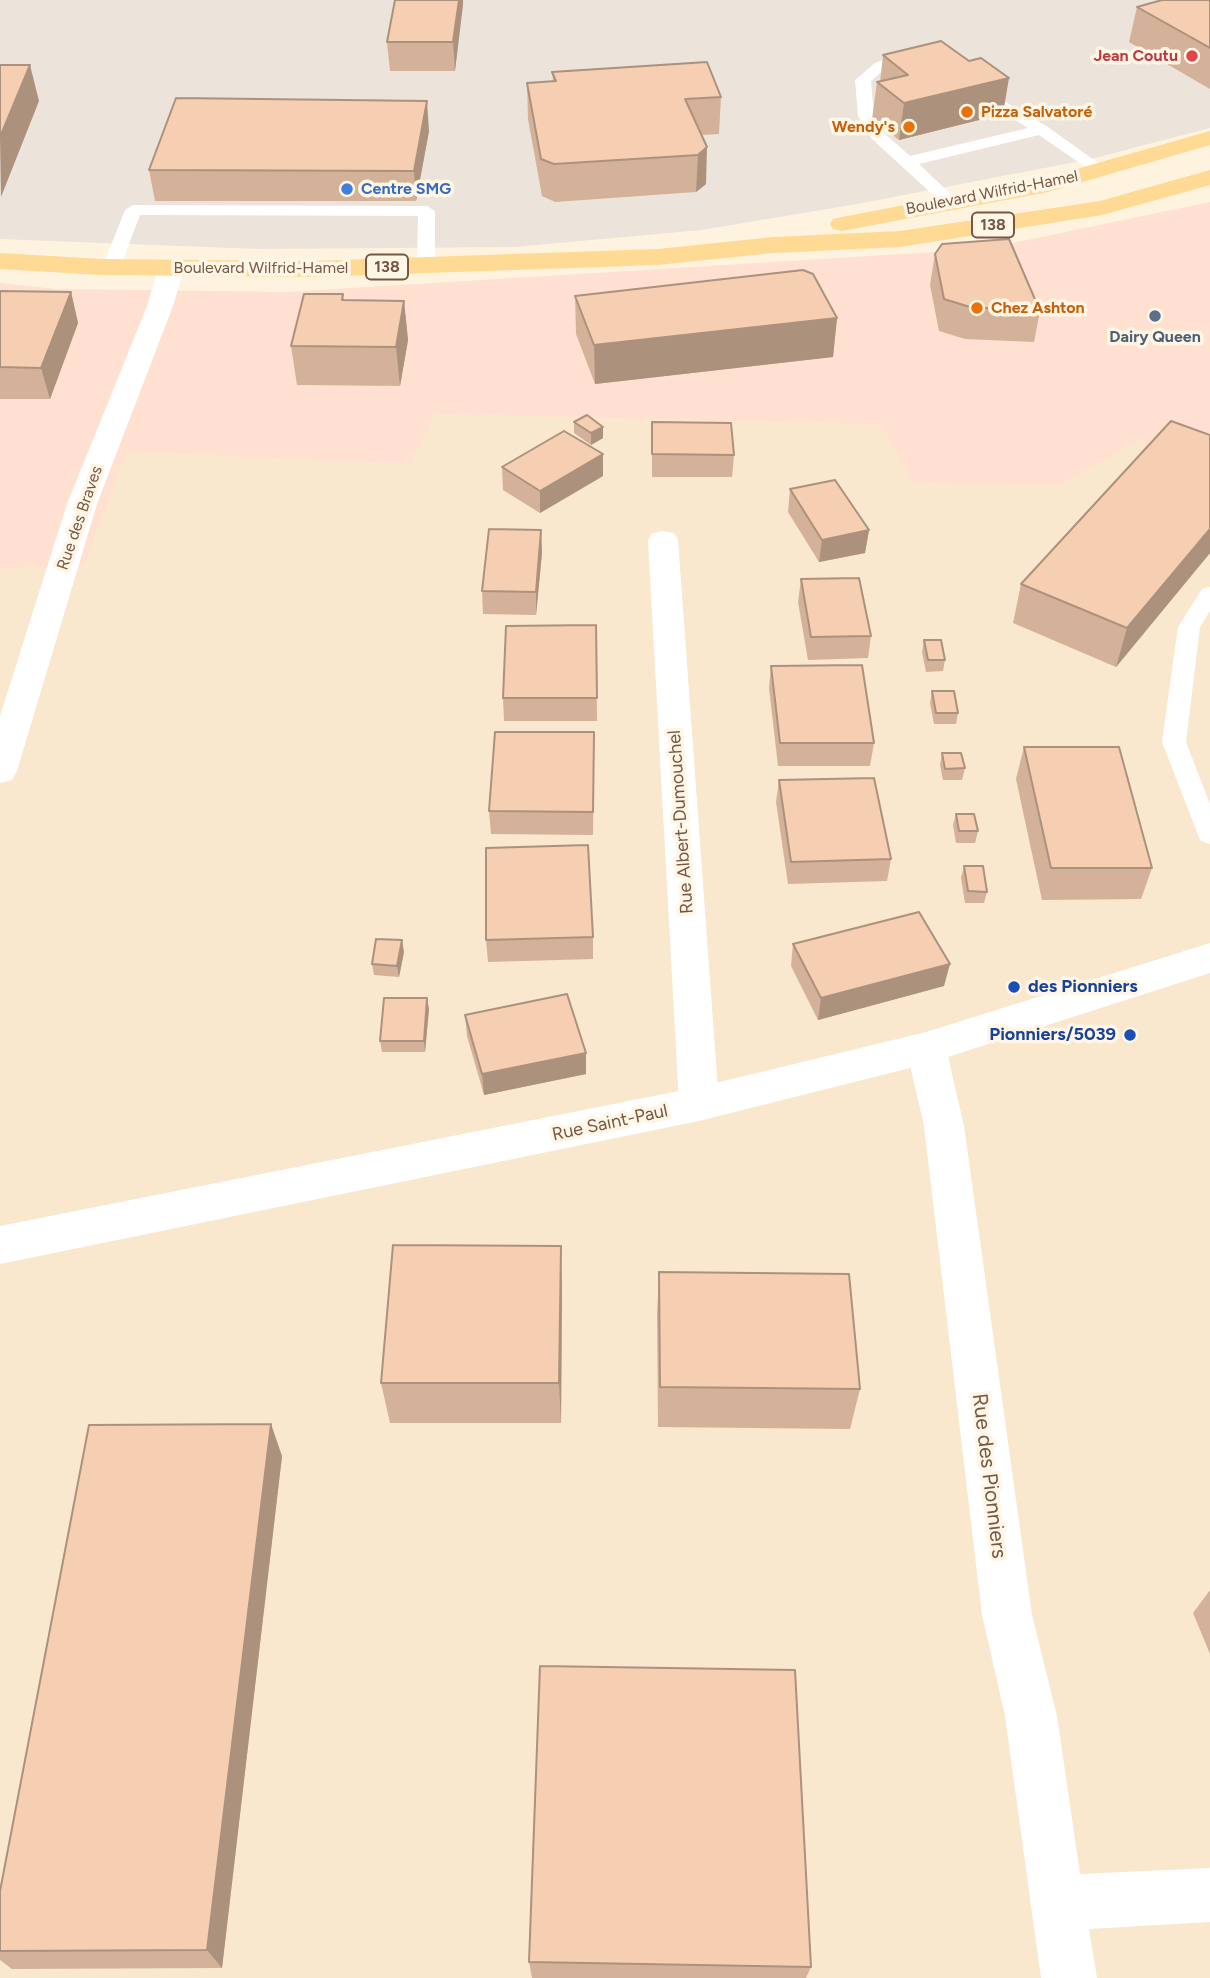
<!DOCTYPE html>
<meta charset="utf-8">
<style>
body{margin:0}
canvas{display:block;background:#fef3de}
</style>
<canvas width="1210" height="1978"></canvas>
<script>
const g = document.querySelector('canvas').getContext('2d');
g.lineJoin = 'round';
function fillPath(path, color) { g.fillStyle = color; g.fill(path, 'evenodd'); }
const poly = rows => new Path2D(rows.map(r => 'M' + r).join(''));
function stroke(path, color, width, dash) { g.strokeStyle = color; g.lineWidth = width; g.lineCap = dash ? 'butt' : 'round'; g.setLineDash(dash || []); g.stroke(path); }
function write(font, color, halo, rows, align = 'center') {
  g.font = font + ' Figtree,sans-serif'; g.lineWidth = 7; g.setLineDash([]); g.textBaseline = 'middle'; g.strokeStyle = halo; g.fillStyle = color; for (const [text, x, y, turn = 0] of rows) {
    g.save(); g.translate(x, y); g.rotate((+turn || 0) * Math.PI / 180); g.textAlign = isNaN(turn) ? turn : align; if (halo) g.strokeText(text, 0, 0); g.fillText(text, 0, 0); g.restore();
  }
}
fillPath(poly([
 [435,414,881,425,915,483,1059,486,1135,441,1210,462,1210,1978,0,1978,0,569,85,565,127,452,410,464]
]), '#f9e7ce');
fillPath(poly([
 [1210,202,1210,462,1136,441,1059,486,914,483,881,425,435,414,410,464,127,452,85,565,0,569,0,283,56,289,287,292,984,249]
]), '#ffe0d1');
fillPath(poly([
 [0,0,1210,0,1210,128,1091,159,857,204,702,230,514,247,258,249,0,239]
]), '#ece3da');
fillPath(poly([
 [901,53,917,53,925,58,922,61,903,63,885,69,871,81,874,116,884,133,910,156,1028,128,970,92,967,89,975,84,1048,127,1108,170,1100,175,1094,173,1039,135,919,164,959,202,951,207,945,206,872,139,858,116,855,80,875,63,901,53],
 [133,205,427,206,435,211,435,266,426,271,417,266,418,216,140,215,120,268,111,273,105,272,102,268,125,210,133,205],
 [1210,587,1210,611,1200,627,1186,742,1210,804,1210,844,1201,841,1198,835,1162,742,1178,627,1202,589,1210,587]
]), '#fff');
fillPath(poly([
 [171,261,180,264,184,269,173,306,97,504,17,771,12,780,0,783,0,716,67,504,147,306,158,269,162,264,171,261],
 [663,531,674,533,678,540,719,1104,713,1116,699,1121,685,1116,679,1104,648,540,652,533,663,531],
 [926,1032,940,1037,946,1048,964,1126,1032,1615,1057,1716,1080,1874,1210,1868,1210,1922,1089,1929,1097,1978,1041,1978,1005,1716,982,1615,924,1126,906,1048,912,1037,926,1032]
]), '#fff');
fillPath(poly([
 [1210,943,1210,973,926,1064,699,1121,0,1264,0,1226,699,1087,926,1032,1210,943]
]), '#fff');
fillPath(poly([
 [1210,131,1210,145,1048,192,842,231,833,229,830,224,833,219,842,217,1045,178,1210,131],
 [1210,170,1210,185,1102,215,900,247,773,253,658,265,312,277,102,275,0,269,0,253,102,259,312,261,658,249,773,237,900,231,1100,201,1210,170]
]), '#ffda94');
fillPath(poly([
 [395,0,463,0,455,71,390,71,387,42],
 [1210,0,1210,89,1129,42,1137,7],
 [883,55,1003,114,899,140,872,119,877,82,880,82],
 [552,72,721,97,719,134,701,135,706,184,696,192,555,202,542,196,528,119,527,83,553,81],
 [429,131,416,201,155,201,149,170],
 [935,254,1040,311,1034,342,965,339,939,331,930,285],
 [0,291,71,292,78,323,50,399,0,399],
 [343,294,344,300,404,301,408,340,400,386,297,385,291,346],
 [575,296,837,318,833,357,595,384,576,334],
 [574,422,603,438,591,445,574,433],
 [652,422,734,455,732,477,652,477],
 [1210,435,1210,553,1116,667,1013,623,1021,584],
 [603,454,603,476,540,513,503,490,502,467],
 [790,489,869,530,865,553,819,562,788,512],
 [541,530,542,553,536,615,483,614,482,591],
 [801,579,871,636,868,658,808,660,798,602],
 [596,625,597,721,504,721,503,698],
 [924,640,945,660,943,671,926,672,922,652],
 [771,666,874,743,870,766,778,766,769,688],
 [932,691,958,713,956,724,934,724,930,703],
 [594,732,593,835,491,834,489,811],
 [1024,747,1152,868,1141,899,1042,900,1016,779],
 [942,753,965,768,962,780,943,780,940,765],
 [779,780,891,859,887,881,788,884,776,802],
 [956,814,978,831,975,843,956,843,953,825],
 [964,866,987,892,984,903,965,903,961,878],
 [593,937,593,959,488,962,486,940],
 [793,944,944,986,818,1020,791,966],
 [404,952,399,977,374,975,372,964],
 [429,1009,425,1052,382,1052,380,1041],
 [465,1015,586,1053,586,1074,484,1095,467,1036],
 [659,1272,860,1389,850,1429,658,1427,657,1314],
 [562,1288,561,1423,390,1423,381,1383],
 [282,1456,222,1968,12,1969,0,1960,0,1891],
 [1210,1590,1210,1654,1193,1613],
 [529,1962,811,1967,806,1978,532,1978]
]), '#d4b29a');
fillPath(poly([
 [459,0,463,0,463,5,455,71,453,42],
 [30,65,39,101,1,197,0,137],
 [1009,78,1003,114,899,140,904,103],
 [427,101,429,131,416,201,414,171],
 [707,147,706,184,696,192,698,155],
 [71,292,78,323,50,399,41,368],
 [404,301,408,340,400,386,396,347],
 [837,318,833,357,595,384,594,345],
 [603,427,603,438,591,445,591,433],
 [603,454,603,476,540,513,540,491],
 [1210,529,1210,553,1116,667,1127,628],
 [541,530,542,553,536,615,536,592],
 [869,530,865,553,819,562,822,540],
 [402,940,404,952,399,977,397,966],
 [950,964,944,986,818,1020,821,998],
 [427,998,429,1009,425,1052,424,1041],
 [586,1053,586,1074,484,1095,482,1074],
 [561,1246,562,1288,561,1423,559,1383],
 [271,1424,282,1456,222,1968,207,1950]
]), '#ac917d');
const building = poly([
 [395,0,459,0,453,42,387,42,395,0],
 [1162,0,1210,0,1210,48,1137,7,1162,0],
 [941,41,969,61,981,58,1009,78,904,103,877,82,908,75,883,55,941,41],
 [707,62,721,97,685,99,707,147,698,155,554,164,541,159,527,83,556,81,552,72,707,62],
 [0,65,30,65,0,137,0,65],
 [176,98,427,101,414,171,149,170,176,98],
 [1009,239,1040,311,970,307,944,299,935,254,942,244,1009,239],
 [803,270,813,274,837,318,594,345,575,296,803,270],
 [0,291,71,292,41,368,0,367,0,291],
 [304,294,343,294,342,300,404,301,396,347,291,346,304,294],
 [587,415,603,427,591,433,574,422,587,415],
 [1171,421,1210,435,1210,529,1127,628,1021,584,1171,421],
 [652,422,731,423,734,455,652,454,652,422],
 [564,431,603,454,540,491,502,467,564,431],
 [835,480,869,530,822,540,790,489,835,480],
 [489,529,541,530,536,592,482,591,489,529],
 [859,578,871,636,811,637,801,579,859,578],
 [596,625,597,698,503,698,506,626,596,625],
 [924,640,941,640,945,660,928,660,924,640],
 [862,665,874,743,780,743,771,666,862,665],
 [932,691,954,691,958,713,936,713,932,691],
 [495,732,594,732,593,812,489,811,495,732],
 [1024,747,1119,747,1152,868,1051,868,1024,747],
 [942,753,961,753,965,768,945,769,942,753],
 [874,778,891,859,791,862,779,780,874,778],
 [956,814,974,814,978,831,959,831,956,814],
 [588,845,593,937,486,940,486,848,588,845],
 [964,866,983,866,987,892,968,891,964,866],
 [919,912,950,964,821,998,793,944,919,912],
 [376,939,402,940,397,966,372,964,376,939],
 [567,994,586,1053,482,1074,465,1015,567,994],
 [384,998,427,998,424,1041,380,1041,384,998],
 [393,1245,561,1246,559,1383,381,1383,393,1245],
 [659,1272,849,1274,860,1389,660,1387,659,1272],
 [271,1424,207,1950,0,1951,0,1891,89,1425,271,1424],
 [540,1666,795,1670,811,1967,529,1962,540,1666]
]);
fillPath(building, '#f6cfb3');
stroke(building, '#ac917d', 2);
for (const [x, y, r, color] of [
 [1192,56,7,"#e0444e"],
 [967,112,7,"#e8710a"],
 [909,127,7,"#e8710a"],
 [347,189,7,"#3f7fe0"],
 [977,308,7,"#e8710a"],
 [1155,316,7,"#5c6f8a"],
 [1014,987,7,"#1a4fb4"],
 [1130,1035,7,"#1a4fb4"]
]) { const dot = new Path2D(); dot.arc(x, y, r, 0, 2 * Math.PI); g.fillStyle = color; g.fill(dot); stroke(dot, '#fff6e6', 2.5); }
write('bold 16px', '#be3a42', '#fff6e6', [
 ["Jean Coutu",1178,56]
], 'right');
write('bold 16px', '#c56008', '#fff6e6', [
 ["Pizza Salvatoré",981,112],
 ["Wendy's",895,127,"right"],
 ["Chez Ashton",991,308]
], 'left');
write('bold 16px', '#366cbe', '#fff6e6', [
 ["Centre SMG",361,189]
], 'left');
write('16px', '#765744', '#fff6e6', [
 ["Boulevard Wilfrid-Hamel",992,193,-11],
 ["Boulevard Wilfrid-Hamel",261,268],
 ["Rue des Braves",80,518,-71]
]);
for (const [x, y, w] of [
 [993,225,42],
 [387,267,42]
]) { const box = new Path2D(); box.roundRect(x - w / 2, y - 12.5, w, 25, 5); g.fillStyle = '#fff6e6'; g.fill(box); stroke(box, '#765744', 2); }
write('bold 16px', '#765744', null, [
 ["138",993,225],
 ["138",387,267]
]);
write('bold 16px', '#4e5e75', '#fff6e6', [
 ["Dairy Queen",1155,337]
]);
write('18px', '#765744', '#fff6e6', [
 ["Rue Albert-Dumouchel",681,822,-94],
 ["Rue Saint-Paul",610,1123,-12]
]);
write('bold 18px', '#164399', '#fff6e6', [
 ["des Pionniers",1028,987],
 ["Pionniers/5039",1116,1035,"right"]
], 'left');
write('21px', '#765744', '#fff6e6', [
 ["Rue des Pionniers",989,1476,83]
]);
</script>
